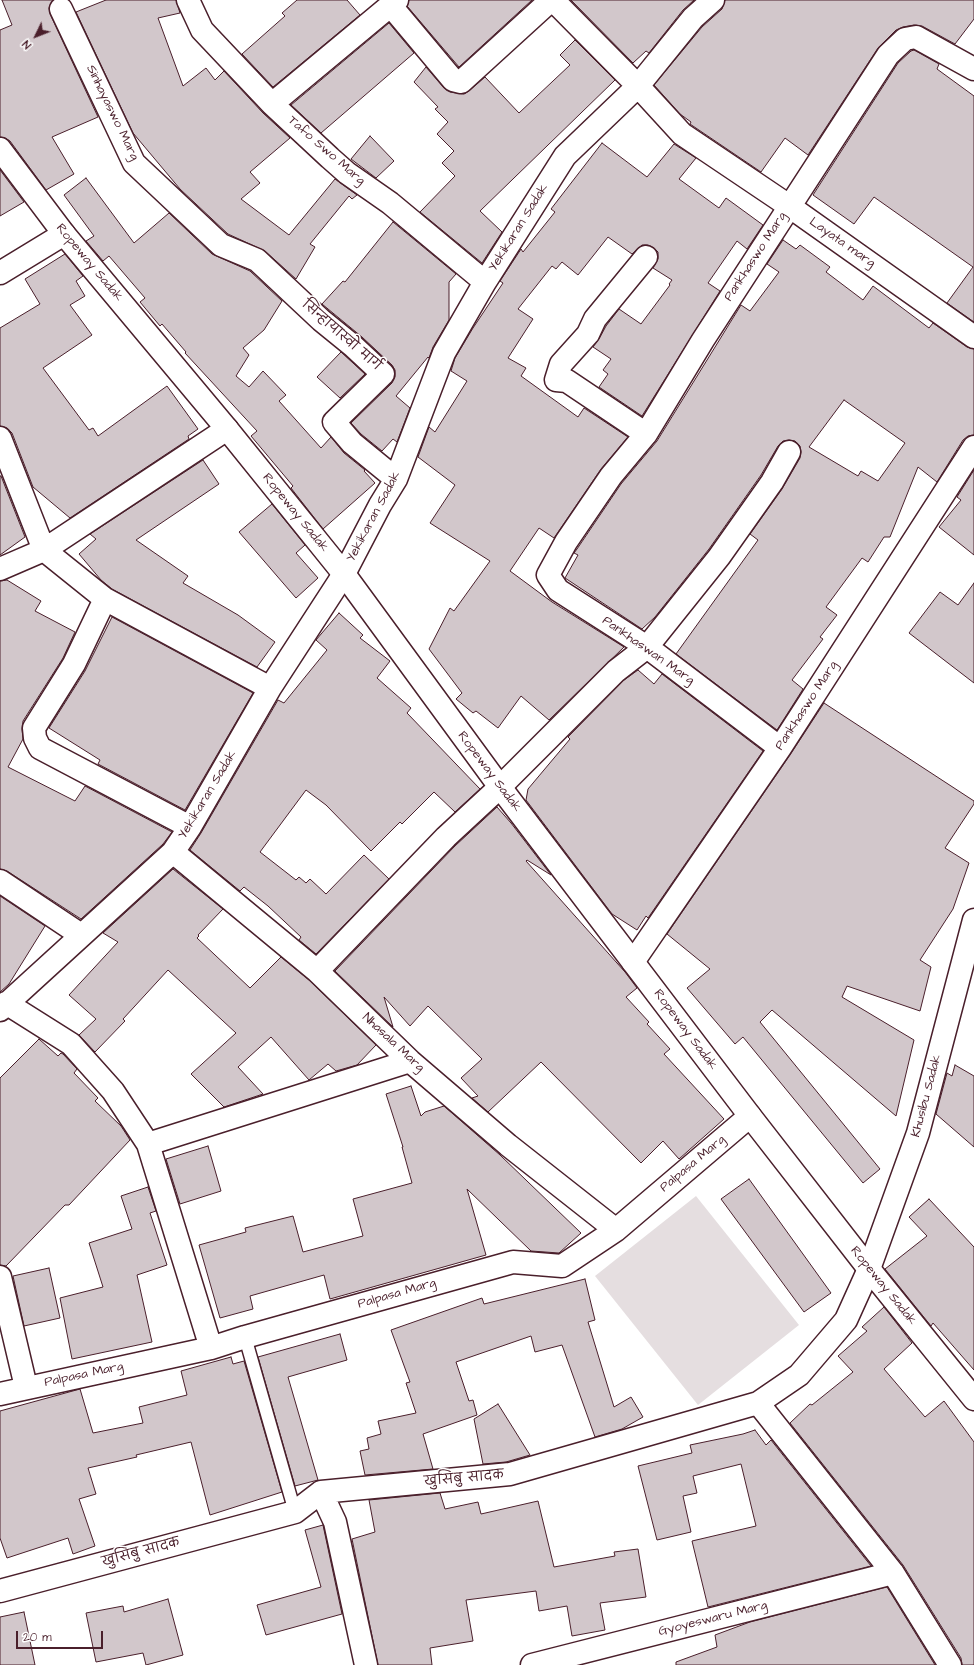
<!DOCTYPE html>
<meta charset="utf-8">
<style>
body{margin:0}
#map{position:relative;width:974px;height:1665px;overflow:hidden;background:#fff;font-family:"Architects Daughter",sans-serif}
canvas{display:block}
.north{position:absolute;left:16px;top:16px;width:40px;height:40px;-webkit-text-stroke:3px #fff;paint-order:stroke;rotate:227deg;font-size:11px;font-weight:700;line-height:16px;text-align:center;color:#4a1f2b}
.north::after{content:'';display:block;margin:auto;width:14px;height:18px;background:#4a1f2b;clip-path:polygon(50% 0,100% 100%,50% 72%,0 100%)}
.scale{position:absolute;left:16px;top:1631px;width:87px;height:18px;box-sizing:border-box;border:2px solid #4a1f2b;border-top:0;padding-left:5px;font-size:12px;line-height:14px;white-space:nowrap;color:#4a1f2b;-webkit-text-stroke:3px #fff;paint-order:stroke}
</style>
<div id="map">
<canvas width="974" height="1665"></canvas>
<div class="north">N</div>
<div class="scale">20 m</div>
</div>
<script>
const g = document.querySelector('canvas').getContext('2d');
g.lineJoin = 'round';
function fillPath(path, color) { g.fillStyle = color; g.fill(path, 'evenodd'); }
const poly = rows => new Path2D(rows.map(r => 'M' + r).join(''));
function stroke(path, color, width, dash) { g.strokeStyle = color; g.lineWidth = width; g.lineCap = dash ? 'butt' : 'round'; g.setLineDash(dash || []); g.stroke(path); }
function write(font, color, halo, rows, align = 'center') {
  g.font = font + ' "Architects Daughter","Playpen Sans Deva",sans-serif'; g.lineWidth = 3; g.setLineDash([]); g.textBaseline = 'middle'; g.strokeStyle = halo; g.fillStyle = color; for (const [text, x, y, turn = 0] of rows) {
    g.save(); g.translate(x, y); g.rotate((+turn || 0) * Math.PI / 180); g.textAlign = isNaN(turn) ? turn : align; if (halo) g.strokeText(text, 0, 0); g.fillText(text, 0, 0); g.restore();
  }
}
fillPath(poly([
 [696,1196,799,1325,698,1405,595,1276]
]), '#e5dee0');
const building = poly([
 [2,0,53,0,49,8,50,14,98,117,52,137,74,174,46,190,10,141,5,138,0,137,0,30,12,25,2,0],
 [106,0,176,0,180,13,158,18,183,86,206,68,215,80,224,71,263,113,290,138,250,172,260,183,241,199,289,235,335,179,357,195,352,199,349,196,310,244,315,247,296,279,265,251,228,234,180,189,133,133,76,12,106,0],
 [297,0,347,0,360,15,273,87,242,54,285,16,282,13,297,0],
 [409,0,532,0,459,67,407,6,409,0],
 [571,0,694,0,683,10,649,53,646,51,633,63,571,0],
 [725,0,974,0,974,19,955,44,922,26,914,25,903,27,896,30,878,48,808,155,785,138,761,172,690,124,691,122,680,114,654,85,702,27,722,9,725,0],
 [389,23,414,53,321,133,291,105,389,23],
 [575,40,615,80,480,211,502,232,482,263,420,212,455,176,442,163,454,151,437,134,448,122,435,109,438,107,414,82,426,67,444,88,450,92,464,94,469,91,485,77,519,113,570,65,560,55,575,40],
 [914,50,939,64,937,69,974,96,974,322,947,303,973,267,874,197,854,224,813,195,898,63,911,51,914,50],
 [370,136,394,161,376,178,351,159,370,136],
 [602,143,647,177,674,144,696,158,679,179,719,208,726,198,763,225,747,249,737,241,708,283,720,291,642,416,599,387,608,374,603,370,611,359,593,347,599,339,606,326,619,309,641,324,670,285,669,284,672,280,653,268,658,259,658,252,654,248,648,245,642,245,632,254,608,237,578,275,562,262,556,269,552,266,518,309,533,319,508,358,526,368,521,376,578,417,584,408,628,437,601,469,554,538,539,528,510,571,552,602,624,647,549,720,521,696,498,728,476,711,473,713,456,699,462,693,429,649,450,608,454,611,490,561,430,523,455,485,418,457,429,427,435,432,467,381,451,371,455,358,473,328,503,283,500,281,521,249,523,252,555,212,551,209,602,143],
 [0,170,24,202,0,216,0,170],
 [86,178,134,243,169,213,212,254,250,271,282,301,264,330,243,348,249,355,236,376,249,387,263,371,286,395,279,401,321,448,331,437,344,453,365,470,364,471,375,483,323,529,291,488,293,486,251,436,257,431,185,353,186,352,162,324,160,326,140,302,145,298,109,256,103,261,86,241,94,236,64,195,86,178],
 [393,222,456,274,449,282,449,320,433,347,429,358,428,357,396,396,410,408,397,442,393,439,382,451,361,434,351,423,392,383,395,377,395,370,392,365,362,337,322,304,343,281,345,282,393,222],
 [783,240,796,249,800,245,830,267,826,272,863,300,873,286,929,328,933,323,967,347,974,349,974,435,968,436,963,440,937,482,918,467,890,537,884,537,868,562,862,558,826,607,837,615,820,637,823,639,792,680,803,689,777,730,676,654,758,540,750,534,782,489,800,458,801,452,800,446,795,441,789,440,783,441,778,446,761,475,709,549,655,617,642,629,565,578,578,555,574,553,577,549,621,484,657,441,741,305,750,311,779,272,767,264,783,240],
 [844,400,905,443,878,481,861,471,858,476,809,447,844,400],
 [65,254,83,276,76,281,85,296,70,305,92,335,43,368,89,430,93,428,98,436,167,386,198,429,188,436,189,439,70,518,33,487,12,433,7,428,0,426,0,328,40,304,25,279,65,254],
 [341,352,365,374,340,398,317,377,341,352],
 [203,460,219,484,136,540,188,576,183,583,238,615,275,642,257,667,112,589,101,580,79,554,96,539,90,534,203,460],
 [974,470,974,555,939,527,961,500,957,497,974,470],
 [0,476,1,476,25,537,0,555,0,476],
 [272,504,305,545,296,553,318,578,296,598,239,532,272,504],
 [7,580,41,601,35,611,75,632,63,658,23,721,22,729,23,739,8,767,75,801,85,786,172,832,163,844,81,919,7,871,0,869,0,581,7,580],
 [974,583,974,683,909,633,940,592,958,605,974,583],
 [339,613,363,635,360,638,390,661,377,678,411,708,407,713,480,789,455,812,434,792,402,824,400,822,371,851,326,805,306,790,260,852,296,880,299,877,306,883,310,879,326,894,364,855,389,879,316,954,299,940,301,937,268,906,244,887,240,891,190,850,201,833,278,700,284,703,327,650,316,640,339,613],
 [112,617,253,693,185,810,98,764,100,760,49,728,85,671,112,617],
 [638,670,654,684,662,674,763,751,648,918,646,916,637,930,612,914,526,800,528,789,570,739,568,737,624,680,638,670],
 [824,703,974,801,974,804,945,848,969,863,953,909,920,960,931,967,920,1011,847,986,842,997,914,1040,896,1116,772,1010,760,1022,880,1169,863,1183,743,1037,735,1044,687,988,710,969,667,934,790,755,824,703],
 [497,807,511,823,551,875,527,860,526,861,625,972,637,988,626,997,649,1022,647,1024,670,1049,664,1054,724,1119,679,1159,663,1141,641,1163,541,1062,488,1112,472,1098,478,1096,461,1078,482,1059,428,1006,410,1026,384,997,393,1027,335,971,455,846,497,807],
 [173,869,223,909,198,935,199,936,197,938,250,988,281,957,309,980,376,1045,357,1065,336,1071,328,1064,309,1080,271,1037,238,1067,263,1094,224,1107,191,1074,236,1033,168,970,123,1019,125,1021,95,1052,79,1035,96,1019,69,995,118,942,103,933,173,869],
 [0,896,45,926,9,984,0,992,0,896],
 [39,1039,58,1056,61,1053,63,1054,77,1069,74,1073,98,1098,95,1101,121,1126,130,1140,69,1205,65,1205,6,1266,0,1265,0,1078,39,1039],
 [955,1065,974,1076,974,1147,936,1114,947,1073,952,1076,955,1065],
 [411,1086,421,1116,425,1112,444,1106,500,1155,581,1233,559,1253,531,1251,467,1189,486,1255,330,1299,324,1275,250,1296,253,1309,220,1318,199,1245,246,1232,245,1228,293,1216,303,1252,363,1236,353,1199,412,1183,402,1147,403,1147,386,1094,411,1086],
 [208,1146,221,1191,180,1204,166,1159,208,1146],
 [749,1179,831,1293,804,1312,721,1199,749,1179],
 [148,1187,156,1211,150,1213,167,1265,137,1275,152,1342,72,1359,60,1298,103,1287,89,1243,132,1229,121,1196,148,1187],
 [929,1199,974,1247,974,1370,933,1323,931,1326,885,1269,927,1236,909,1217,929,1199],
 [49,1268,60,1318,24,1326,13,1276,49,1268],
 [585,1279,595,1320,588,1322,614,1407,631,1397,643,1417,622,1429,595,1437,562,1345,535,1352,531,1336,456,1362,469,1401,473,1400,477,1415,423,1434,433,1469,365,1475,360,1451,369,1449,367,1438,381,1434,378,1421,416,1413,406,1383,410,1382,391,1330,482,1298,484,1304,585,1279],
 [884,1307,912,1343,884,1369,925,1417,944,1401,974,1442,974,1665,962,1665,961,1658,903,1565,790,1423,810,1404,812,1405,853,1372,838,1356,867,1331,862,1327,884,1307],
 [340,1334,347,1360,288,1377,318,1480,295,1486,258,1357,340,1334],
 [231,1357,233,1364,244,1361,282,1492,210,1515,191,1442,136,1455,137,1457,88,1468,96,1494,79,1499,95,1546,73,1554,68,1538,7,1558,0,1538,0,1411,80,1389,93,1433,143,1423,139,1407,187,1395,181,1371,231,1357],
 [498,1404,530,1455,506,1462,483,1464,474,1419,498,1404],
 [755,1430,766,1445,771,1440,871,1566,708,1607,692,1541,756,1526,741,1464,693,1476,697,1493,683,1496,691,1532,657,1540,638,1466,692,1453,690,1445,743,1434,755,1430],
 [440,1493,445,1509,478,1502,481,1514,538,1501,554,1567,615,1556,614,1552,638,1549,646,1597,600,1603,605,1630,572,1636,567,1606,539,1611,536,1591,466,1600,473,1641,430,1648,432,1665,378,1665,352,1539,375,1532,369,1500,440,1493],
 [323,1525,342,1614,266,1635,257,1605,321,1587,305,1530,323,1525],
 [887,1587,935,1665,676,1665,676,1662,717,1647,715,1635,750,1622,887,1587],
 [168,1599,183,1655,146,1665,143,1653,96,1662,86,1613,123,1606,124,1612,168,1599],
 [24,1612,35,1665,0,1665,0,1617,24,1612]
]);
fillPath(building, '#d2c7cb');
stroke(building, '#4a1f2b', 1);
const lane = poly([
 [245,1337,295,1512]
]);
const street = poly([
 [188,0,202,30,272,104,330,158,347,173,390,203,485,282],
 [553,0,638,86,682,134,789,206,974,337],
 [391,6,453,80,461,82,551,0],
 [61,9,134,163,221,245,257,260,321,320,353,346,383,374,334,422,352,443,396,479],
 [272,104,397,0],
 [0,273,64,234],
 [646,434,567,381,556,380,561,364,588,334,595,319,646,257],
 [0,438,44,550,105,599,74,664,34,728,35,738,40,748,190,827],
 [0,569,44,550,227,429],
 [105,599,270,688],
 [780,748,647,647,558,590,548,575,566,542,611,476,646,434,703,340,888,55,905,39,916,37,974,69],
 [173,852,317,971,410,1061,508,1145,616,1230],
 [0,881,81,935],
 [633,962,780,748,974,447],
 [317,971,446,837,500,787,616,671,647,647,719,557,772,482,789,452],
 [6,1003,71,1044,113,1091,148,1144,211,1348],
 [0,1010,173,852,190,827,270,688,344,574,380,505,396,479,444,353,485,282,565,156,638,86,693,18,713,0],
 [148,1144,410,1061],
 [0,1277,26,1387],
 [0,1394,211,1348,245,1337,513,1262,562,1266,616,1230,750,1116],
 [758,1403,893,1573,950,1665],
 [321,1492,335,1522,366,1665],
 [0,1591,295,1512,321,1492,510,1474,758,1403,799,1375,846,1320,869,1269,918,1133,974,920],
 [532,1665,893,1573]
]);
const secondary = poly([
 [0,149,64,234,227,429,344,574,500,787,750,1116,869,1269,974,1399]
]);
stroke(lane, '#4a1f2b', 15);
stroke(street, '#4a1f2b', 25);
stroke(secondary, '#4a1f2b', 25);
stroke(lane, '#fff', 12);
stroke(street, '#fff', 22);
stroke(secondary, '#fff', 22);
write('13px', '#4a1f2b', '#fff', [
 ["Sinhayaswo Marg",112,113,64],
 ["Tafo Swo Marg",326,151,41],
 ["Yekikaran Sadak",519,228,-58],
 ["Layata marg",842,243,35],
 ["Pankhaswo Marg",756,257,-57],
 ["Ropeway Sadak",89,263,50],
 ["सिन्हायास्वो मार्ग",341,336,41],
 ["Ropeway Sadak",295,513,51],
 ["Yekikaran Sadak",374,517,-62],
 ["Pankhaswan Marg",648,651,35],
 ["Pankhaswo Marg",807,706,-57],
 ["Ropeway Sadak",489,772,53],
 ["Yekikaran Sadak",208,795,-59],
 ["Ropeway Sadak",685,1030,53],
 ["Nhasala Marg",393,1043,43],
 ["Khusibu Sadak",927,1096,-75],
 ["Palpasa Marg",693,1164,-40],
 ["Ropeway Sadak",883,1286,51],
 ["Palpasa Marg",397,1294,-16],
 ["Palpasa Marg",84,1375,-12],
 ["खुसिबु सादक",464,1479,-5],
 ["खुसिबु सादक",141,1553,-15],
 ["Gyoyeswaru Marg",713,1619,-14]
]);
</script>
